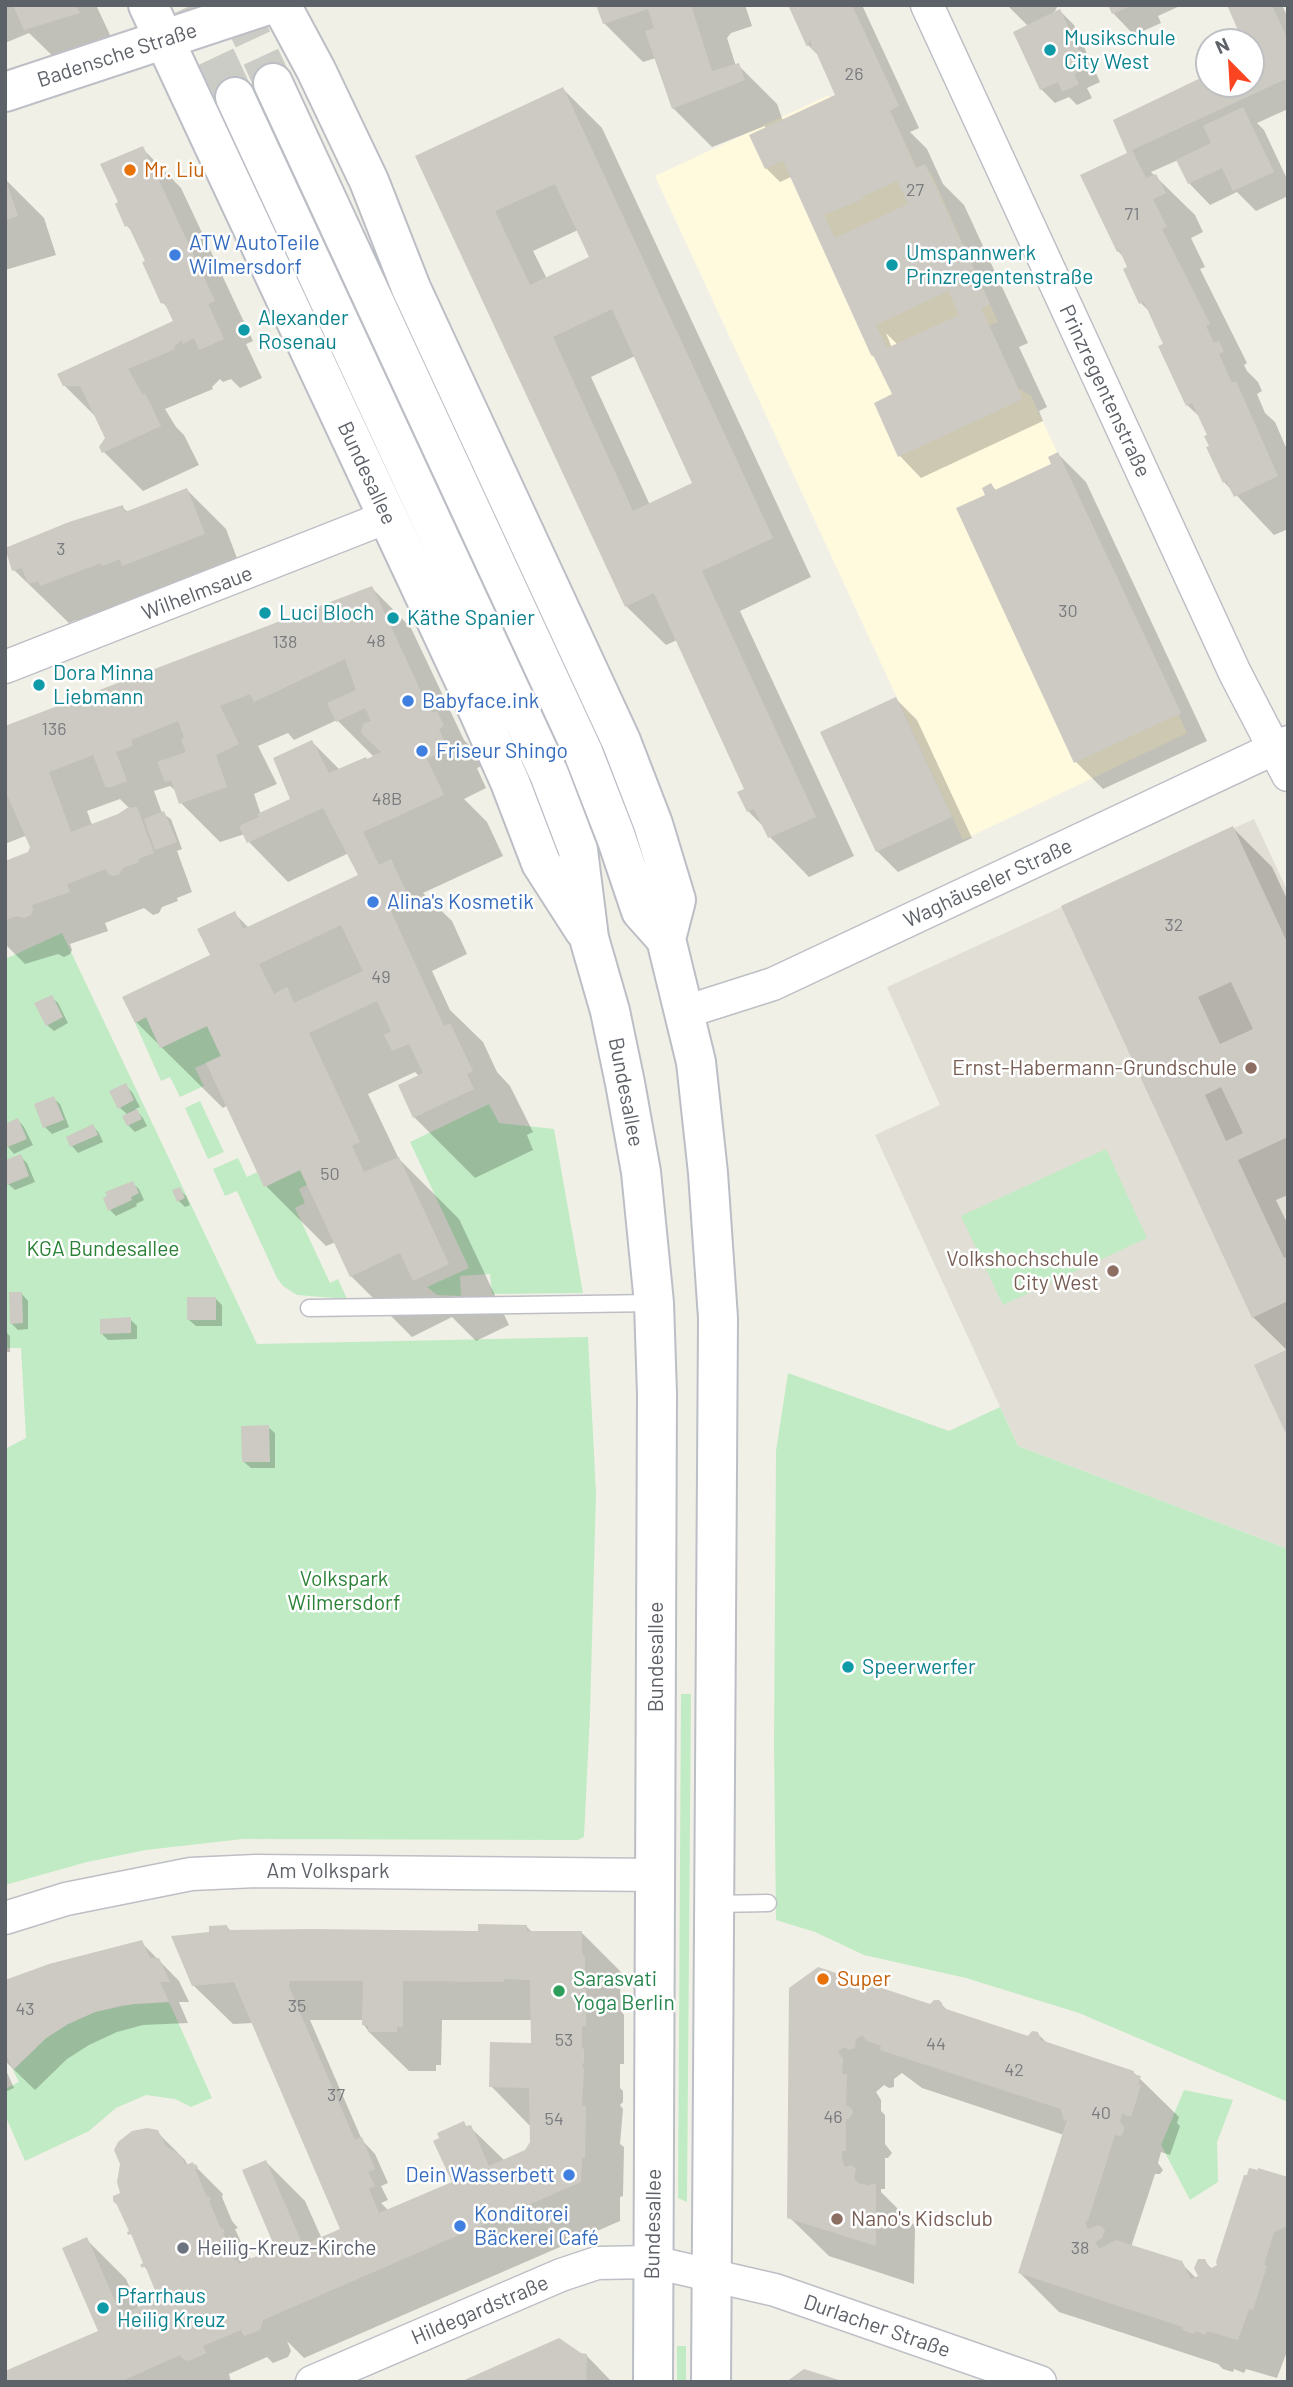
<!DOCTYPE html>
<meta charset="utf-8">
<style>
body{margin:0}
#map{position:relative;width:1293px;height:2387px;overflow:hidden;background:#f1f0e6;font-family:Barlow,sans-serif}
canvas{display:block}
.frame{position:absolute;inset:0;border:7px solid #5d6168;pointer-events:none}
.north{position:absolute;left:1195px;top:28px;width:70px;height:70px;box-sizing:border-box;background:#fff;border:2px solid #bec0c3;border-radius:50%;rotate:336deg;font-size:19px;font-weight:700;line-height:28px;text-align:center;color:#5d6168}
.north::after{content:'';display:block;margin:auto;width:24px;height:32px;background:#fb4422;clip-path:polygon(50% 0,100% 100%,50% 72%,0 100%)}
</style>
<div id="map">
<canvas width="1293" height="2387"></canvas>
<div class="frame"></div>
<div class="north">N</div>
</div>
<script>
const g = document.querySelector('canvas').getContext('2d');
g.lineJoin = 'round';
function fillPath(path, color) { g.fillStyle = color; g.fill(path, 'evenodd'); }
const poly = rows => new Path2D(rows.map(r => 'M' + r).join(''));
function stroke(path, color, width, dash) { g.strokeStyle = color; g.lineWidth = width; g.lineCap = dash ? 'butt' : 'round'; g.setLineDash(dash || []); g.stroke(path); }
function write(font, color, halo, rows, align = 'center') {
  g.font = font + ' Barlow,sans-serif'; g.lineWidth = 5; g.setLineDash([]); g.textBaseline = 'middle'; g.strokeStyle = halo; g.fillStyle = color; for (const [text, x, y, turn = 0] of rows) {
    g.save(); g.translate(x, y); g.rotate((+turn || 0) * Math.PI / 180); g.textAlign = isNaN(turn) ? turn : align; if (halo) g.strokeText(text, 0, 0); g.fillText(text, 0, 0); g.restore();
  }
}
fillPath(poly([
 [829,95,848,136,892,115,920,175,930,171,998,322,988,326,1016,387,1031,396,1187,733,963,840,655,176]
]), '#fffade');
fillPath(poly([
 [1254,819,1288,892,1288,1549,1018,1446,875,1135,940,1105,887,987]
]), '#e1dfd5');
fillPath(poly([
 [62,933,257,1344,588,1337,596,1493,590,1714,584,1837,578,1840,243,1839,146,1850,87,1862,5,1885,5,1449,26,1438,21,1348,5,1348,5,959],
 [146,1017,161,1048,207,1026,221,1056,195,1068,204,1086,180,1097,170,1077,161,1081,135,1023],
 [200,1101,224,1152,208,1159,185,1108],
 [489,1104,499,1123,554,1129,583,1293,492,1294,490,1274,460,1276,461,1296,437,1295,427,1287,469,1268,410,1142],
 [1106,1149,1147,1238,1003,1305,961,1216],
 [238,1158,247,1177,257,1172,265,1187,300,1170,307,1185,299,1189,305,1203,295,1208,330,1283,338,1279,347,1299,297,1295,283,1286,277,1278,237,1191,225,1196,213,1169],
 [788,1373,949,1431,1000,1407,1018,1446,1288,1549,1288,2102,1079,2013,966,1978,864,1955,815,1932,776,1920,774,1745,776,1451],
 [681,1694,691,1694,687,2202,678,2198],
 [143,2002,169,2002,212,2098,191,2107,175,2099,146,2095,116,2108,89,2131,25,2161,5,2115,5,2089,19,2082,13,2070,46,2038,68,2024,95,2012],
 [1184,2090,1233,2100,1217,2142,1218,2182,1190,2200,1161,2145],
 [677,2346,686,2346,686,2382,677,2382]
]), '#c1ebc4');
fillPath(poly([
 [5,5,96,5,118,52,64,67,29,33,5,43],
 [598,5,745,5,752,26,731,33,727,38,736,66,738,65,777,104,783,121,841,103,821,58,808,45,789,5,862,5,919,128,910,132,927,149,943,184,964,205,1028,343,1019,347,1047,407,1039,411,1043,421,921,478,900,456,876,404,897,403,793,176,780,182,766,168,765,126,712,147,673,108,656,58,643,62,604,23],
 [886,333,898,345,892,348],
 [1007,5,1058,5,1053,15,1060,11,1074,25,1100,82,1087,88,1092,98,1077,105,1069,97,1055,103,1041,89,1028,26],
 [1110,5,1182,5,1158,16,1161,23,1134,35,1113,13],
 [1229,5,1282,5,1288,18,1288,109,1257,123,1264,130,1288,181,1288,196,1256,211,1237,192,1210,205,1189,183,1178,160,1151,172,1195,215,1203,232,1191,238,1205,267,1200,269,1247,363,1244,365,1247,371,1258,382,1262,391,1257,394,1265,413,1275,422,1288,452,1288,529,1274,535,1224,482,1209,436,1200,417,1187,405,1165,344,1151,313,1141,303,1130,268,1125,259,1118,251,1128,152,1209,76,1209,84,1251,84,1251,42,1245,42],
 [563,89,602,128,811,577,740,611,854,856,809,877,770,837,765,828,748,811,747,790,677,640,666,645,626,606,418,157],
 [578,230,591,258,547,279,533,251],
 [635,356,694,484,650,505,591,377],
 [142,148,181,188,253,341,246,344,262,378,240,388,231,379,223,382,220,379,212,387,213,389,165,409,176,427,184,435,199,465,143,491,104,452,107,439,97,418,64,385,175,321,170,310,163,303,133,232,127,226],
 [5,179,44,218,56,255,5,270],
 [1058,454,1086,482,1207,741,1103,789,1076,762,988,495,991,485,997,491,1053,465],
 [187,490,226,529,243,574,81,625,76,620,69,623,14,570,122,507,128,512],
 [372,588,411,628,464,740,476,752,482,766,477,768,486,788,464,799,487,822,503,856,423,893,452,921,467,954,432,971,450,1010,483,1042,497,1072,510,1086,533,1132,527,1135,533,1150,475,1178,414,1117,420,1077,415,1072,368,1094,399,1159,459,1219,509,1325,476,1341,452,1317,412,1337,351,1276,336,1242,326,1246,266,1186,228,1105,223,1108,136,1022,212,956,234,913,249,928,360,875,349,853,288,882,249,842,245,834,220,842,181,803,177,792,170,786,154,791,162,813,171,819,182,849,177,851,192,892,177,898,178,901,162,907,159,913,153,915,144,908,105,923,108,931,70,944,72,950,70,954,64,957,58,954,25,964,5,944,5,856,8,862,30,854,32,844,25,836,5,844,5,728],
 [337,720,374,757,340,770,312,742,292,800,261,815,254,794,277,784,258,746,288,733,294,740],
 [120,799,131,810,92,825,87,811],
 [896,699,917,720,972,838,898,872,877,851],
 [1233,828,1272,867,1288,901,1288,1195,1276,1200,1288,1225,1288,1434,1288,1351,1253,1317,1063,906],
 [51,997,58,1003,68,1023,54,1031,47,1025],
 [125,1085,132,1092,140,1107,135,1109,143,1118,147,1126,135,1132,128,1125,128,1115,120,1108],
 [53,1098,60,1104,69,1127,52,1134,45,1127],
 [18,1120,24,1127,33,1145,14,1154,5,1143],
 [93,1126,99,1133,103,1142,78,1153,72,1146,68,1138],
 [20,1156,27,1163,35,1182,15,1190,8,1184,5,1176,5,1162],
 [132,1183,139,1189,144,1200,136,1204,137,1206,116,1216,110,1210],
 [179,1189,186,1196,190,1205,185,1207,179,1201],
 [22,1294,28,1301,28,1329,18,1330,11,1323],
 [216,1299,222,1305,222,1326,196,1326,189,1320],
 [130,1319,137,1326,137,1339,108,1340,102,1334],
 [5,1331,10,1336,10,1352,5,1352],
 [268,1427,275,1433,275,1468,251,1468,244,1462],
 [526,1926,532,1932,582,1933,621,1972,620,1994,624,1999,624,2011,622,2012,624,2015,624,2064,620,2064,620,2088,623,2091,623,2102,620,2105,623,2109,620,2144,624,2147,623,2196,620,2197,620,2221,304,2358,287,2341,291,2351,288,2357,273,2363,267,2357,229,2374,231,2382,5,2382,101,2332,86,2239,126,2279,139,2309,155,2301,159,2296,148,2271,143,2265,145,2264,122,2194,157,2132,185,2160,188,2166,195,2166,223,2194,222,2197,232,2221,238,2228,235,2229,246,2253,252,2260,277,2249,266,2162,305,2201,322,2239,342,2230,253,2023,233,2024,193,1985,211,1933,227,1927,232,1932,479,1932],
 [310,2020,364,2020,364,2025,369,2032,409,2071,436,2071,436,2065,441,2065,442,2020,532,2020,533,2045,491,2086,531,2127,532,2142,526,2152,505,2161,470,2127,468,2128,463,2123,454,2183,389,2211,381,2203,388,2200,381,2186,388,2183,375,2154,362,2140],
 [141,1942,179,1981,189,2002,179,2002,188,2023,143,2025,117,2032,89,2045,67,2059,35,2090,5,2061,5,1983],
 [790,1989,930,2006,938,2001,949,2012,1028,2038,1038,2034,1048,2044,1133,2072,1179,2117,1177,2123,1180,2126,1170,2155,1161,2152,1158,2163,1163,2170,1160,2174,1155,2174,1131,2247,1181,2263,1196,2278,1200,2276,1204,2261,1212,2269,1220,2265,1288,2179,1288,2349,1277,2378,1246,2369,1244,2373,1234,2369,1233,2372,1223,2369,1218,2364,1059,2312,1020,2273,1064,2135,922,2088,902,2073,894,2079,894,2087,889,2088,884,2085,876,2092,881,2100,881,2111,885,2115,885,2144,892,2153,888,2158,885,2158,885,2189,881,2189,881,2192,915,2226,914,2284,829,2256,789,2217],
 [5,2068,14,2088,5,2092],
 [580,2355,586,2355,612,2382,464,2382]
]), '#0003');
fillPath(poly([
 [13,5,76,5,80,13,24,30],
 [596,5,691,5,712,71,739,63,745,80,672,109,645,31,654,28,648,9,603,24],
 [788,5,852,5,899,106,890,111,916,168,925,164,990,304,981,308,1023,399,898,457,874,403,892,394,874,357,871,355,783,161,765,169,749,135,835,95,816,52,811,48,811,38,807,47],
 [897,181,908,204,835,238,824,215,863,199,862,197],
 [948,291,959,315,887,348,876,325],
 [1108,5,1133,5,1112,14],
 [1227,5,1272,5,1288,40,1288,78,1132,150,1146,178,1156,174,1166,193,1153,199,1167,227,1162,229,1210,324,1206,326,1214,343,1219,341,1224,352,1219,354,1232,383,1236,381,1278,476,1234,497,1226,481,1223,483,1206,447,1209,446,1204,436,1207,435,1192,403,1186,406,1158,346,1163,344,1144,302,1139,304,1123,269,1127,267,1120,251,1117,252,1080,175,1127,153,1113,120,1209,74,1209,84,1251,84,1251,42,1243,42],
 [1060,9,1087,68,1074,74,1079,84,1062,92,1058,82,1040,90,1013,32],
 [563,87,773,538,702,571,816,817,768,838,754,809,747,812,737,792,744,789,654,593,625,607,415,156],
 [555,184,589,257,530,285,495,211],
 [612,309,692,483,633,511,553,337],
 [1243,107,1274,172,1233,191,1222,168,1188,184,1176,160,1211,143,1203,126],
 [143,146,215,301,208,304,224,339,199,350,194,338,183,344,181,340,174,347,175,349,128,369,143,395,145,393,161,426,102,453,99,447,105,438,80,386,63,386,57,374,173,321,164,302,161,304,142,262,145,261,128,225,125,227,115,204,118,202,100,164],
 [5,178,18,216,5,220],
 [1058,452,1181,713,1074,763,956,508,985,495,982,488,991,483,995,490,1051,464,1048,457],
 [187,488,205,534,122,566,120,559,102,566,101,563,40,586,38,581,28,584,22,568,12,571,5,548,69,522,123,505,125,512],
 [372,586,431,713,437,711,444,726,439,729,448,749,427,759,444,795,363,832,379,865,391,859,407,893,387,903,444,1026,450,1023,473,1071,467,1074,474,1089,413,1118,398,1085,423,1073,409,1044,392,1051,384,1035,391,1031,377,1001,309,1033,360,1142,352,1146,364,1172,399,1157,449,1264,413,1281,400,1253,350,1277,300,1170,264,1187,206,1063,221,1056,207,1026,160,1048,146,1017,135,1023,122,997,210,955,197,929,235,911,243,929,358,875,323,808,247,843,239,826,259,817,257,814,290,799,273,758,312,740,329,773,366,757,367,759,381,752,361,733,363,724,371,721,365,708,336,722,327,703,356,690,345,659,254,702,250,694,220,706,239,744,216,755,227,787,179,804,171,780,165,782,157,762,186,752,181,739,184,737,178,721,131,740,133,746,116,752,127,781,108,788,105,786,93,755,49,772,71,832,118,814,127,808,137,807,154,853,138,859,139,862,123,868,120,874,113,876,108,874,106,869,67,884,70,892,32,905,33,909,31,915,24,918,17,916,5,920,5,861,28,852,30,847,5,790,5,726],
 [341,925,363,971,294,1003,287,987,274,994,259,964],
 [896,697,952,817,876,852,820,732],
 [164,811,177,842,155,850,144,819],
 [1233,826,1288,944,1288,1137,1238,1160,1284,1258,1288,1256,1288,1301,1252,1318,1061,906],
 [1231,982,1253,1029,1220,1044,1198,997],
 [1221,1087,1243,1133,1226,1141,1205,1095],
 [52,995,63,1017,46,1026,34,1003],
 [126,1083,134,1100,118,1109,109,1091],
 [54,1096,64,1120,43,1128,34,1104],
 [137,1109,142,1119,127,1126,122,1116],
 [18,1118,27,1139,5,1148,5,1124],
 [93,1124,98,1135,70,1147,66,1137],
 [21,1154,29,1176,7,1185,5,1160],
 [133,1181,139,1193,131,1197,132,1200,108,1211,103,1198,107,1196,105,1192],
 [180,1187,185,1198,177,1202,172,1190],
 [9,1292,22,1292,23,1323,10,1324],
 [187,1297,216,1297,216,1320,187,1320],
 [131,1317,131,1333,100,1334,100,1319],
 [1288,1349,1288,1438,1254,1365],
 [269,1425,270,1462,242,1462,241,1426],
 [478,1924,527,1925,527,1931,582,1931,582,1953,585,1958,585,1971,582,1973,586,1974,586,2026,582,2026,582,2047,584,2050,584,2062,582,2065,584,2069,582,2106,586,2106,585,2158,582,2158,581,2182,263,2320,260,2330,244,2336,241,2330,203,2346,206,2353,189,2361,182,2358,180,2355,120,2382,5,2382,5,2371,98,2331,62,2248,87,2237,121,2315,156,2299,155,2296,157,2295,145,2266,142,2268,140,2265,143,2263,131,2234,128,2235,127,2232,129,2231,116,2203,115,2204,113,2200,113,2196,120,2193,117,2182,120,2164,114,2150,118,2142,132,2131,147,2128,158,2130,166,2146,180,2155,186,2165,193,2162,194,2165,196,2164,198,2168,195,2169,207,2197,209,2196,211,2200,209,2201,221,2229,223,2228,225,2232,223,2233,235,2261,237,2260,239,2264,275,2248,242,2170,266,2160,303,2245,340,2229,234,1982,192,1986,171,1936,209,1932,209,1926,227,1925,228,1930,312,1929,478,1931],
 [504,1979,530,1980,531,2043,490,2042,489,2087,529,2088,530,2142,525,2150,489,2166,471,2125,466,2126,464,2121,437,2133,439,2138,433,2141,452,2182,379,2213,369,2189,375,2186,368,2172,375,2169,362,2137,355,2140,297,2006,289,1987,290,1981,363,1981,362,2025,368,2026,368,2032,397,2032,397,2027,403,2027,403,1981,504,1982],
 [142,1940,150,1958,159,1958,170,1982,160,1982,169,2002,121,2005,95,2012,68,2024,46,2038,13,2070,5,2052,5,1980,49,1964],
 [818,1967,930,2004,934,2000,939,2000,942,2003,943,2008,1028,2036,1032,2031,1038,2032,1041,2040,1134,2071,1133,2074,1141,2076,1138,2084,1141,2085,1131,2117,1122,2114,1120,2122,1124,2127,1124,2131,1121,2136,1115,2135,1088,2220,1085,2222,1088,2229,1099,2225,1105,2230,1102,2238,1095,2242,1099,2249,1116,2240,1182,2261,1191,2279,1198,2276,1194,2268,1198,2259,1205,2259,1210,2269,1217,2265,1216,2262,1244,2175,1247,2175,1249,2168,1258,2170,1258,2168,1288,2177,1288,2226,1274,2232,1264,2265,1267,2266,1253,2310,1249,2309,1238,2340,1207,2331,1205,2335,1195,2331,1194,2334,1182,2330,1183,2327,1018,2273,1067,2120,1064,2121,1061,2109,880,2050,881,2046,867,2041,862,2035,856,2039,855,2048,849,2050,844,2047,838,2052,843,2059,842,2074,847,2074,846,2105,852,2109,853,2113,849,2119,846,2119,846,2151,842,2151,842,2160,845,2167,852,2165,856,2169,854,2178,858,2183,870,2186,871,2183,876,2185,876,2246,787,2218,789,1988],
 [559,2338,581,2353,587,2354,586,2382,460,2382],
 [804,2369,842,2381,842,2382,786,2382]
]), '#cdcac3');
stroke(poly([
 [192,5,235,97],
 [237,5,273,83]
]), '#ccccc6', 38, [38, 19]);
const service = poly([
 [309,1308,654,1303],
 [715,1904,768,1903]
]);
const minor = poly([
 [927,5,1235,673,1288,775],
 [5,667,387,517],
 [685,1012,773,984,1288,742],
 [5,1918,66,1899,191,1874,256,1871,656,1875],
 [312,2382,561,2275,597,2263,653,2262,775,2290,1040,2382]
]);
const tertiary = poly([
 [5,92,268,5]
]);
const secondary = poly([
 [148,5,472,697,510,782,541,863,584,930],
 [281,5,316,70,369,181,411,288,621,741,653,824,676,900,666,939],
 [273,83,583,752,616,837,641,911,666,939,696,1062,708,1173,718,1318,711,2382],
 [235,97,549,774,578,850,589,938,610,1011,625,1083,641,1172,654,1303,657,1394,653,2382]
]);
stroke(service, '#bebfc6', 19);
stroke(minor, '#bebfc6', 35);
stroke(tertiary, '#bebfc6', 42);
stroke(secondary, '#bbbec5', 42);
stroke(service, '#fff', 16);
stroke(minor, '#fff', 32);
stroke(tertiary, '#fff', 38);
stroke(secondary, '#fff', 38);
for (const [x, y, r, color] of [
 [1050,50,7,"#0f9aa8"],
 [130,170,7,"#e8710a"],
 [175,255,7,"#3f7fe0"],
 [892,265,7,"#0f9aa8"],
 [244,330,7,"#0f9aa8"],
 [265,613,7,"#0f9aa8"],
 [393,618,7,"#0f9aa8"],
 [39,685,7,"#0f9aa8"],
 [408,701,7,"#3f7fe0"],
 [422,751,7,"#3f7fe0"],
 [373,902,7,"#3f7fe0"],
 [1251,1068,7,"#8d6e63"],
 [1113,1271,7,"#8d6e63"],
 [848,1667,7,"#0f9aa8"],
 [823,1979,7,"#e8710a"],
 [559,1991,7,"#2e9e5b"],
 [569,2175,7,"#3f7fe0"],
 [837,2219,7,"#8d6e63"],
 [460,2226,7,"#3f7fe0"],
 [183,2248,7,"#6b7280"],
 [103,2308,7,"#0f9aa8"]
]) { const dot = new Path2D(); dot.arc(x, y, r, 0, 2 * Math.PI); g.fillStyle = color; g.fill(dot); stroke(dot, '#fff', 2.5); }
write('18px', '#797b7f', null, [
 ["26",854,74],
 ["27",915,190],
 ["71",1132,214],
 ["3",61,549],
 ["30",1068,611],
 ["48",376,641],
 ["138",285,642],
 ["136",54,729],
 ["48B",387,799],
 ["32",1174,925],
 ["49",381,977],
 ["50",330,1174],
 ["35",297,2006],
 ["43",25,2009],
 ["53",564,2040],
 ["44",936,2044],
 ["42",1014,2070],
 ["37",336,2095],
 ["40",1101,2113],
 ["46",833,2117],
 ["54",554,2119],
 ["38",1080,2248]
]);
write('21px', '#0d838f', '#fff', [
 ["Musikschule",1064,38],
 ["City West",1064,62],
 ["Umspannwerk",906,253],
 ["Prinzregentenstraße",906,277],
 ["Alexander",258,318],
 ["Rosenau",258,342],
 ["Luci Bloch",279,613],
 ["Käthe Spanier",407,618],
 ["Dora Minna",53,673],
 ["Liebmann",53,697],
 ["Speerwerfer",862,1667],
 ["Pfarrhaus",117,2296],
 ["Heilig Kreuz",117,2320]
], 'left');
write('21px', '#5d6168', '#fff', [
 ["Badensche Straße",117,55,-18],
 ["Prinzregentenstraße",1105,391,65],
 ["Bundesallee",367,473,65],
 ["Wilhelmsaue",197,593,-21],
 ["Waghäuseler Straße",988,883,-25],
 ["Bundesallee",626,1092,79],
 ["Bundesallee",656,1657,-90],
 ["Am Volkspark",328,1871],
 ["Bundesallee",653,2224,-89],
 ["Hildegardstraße",480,2310,-23],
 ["Durlacher Straße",877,2326,19]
]);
write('21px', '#c56008', '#fff', [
 ["Mr. Liu",144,170],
 ["Super",837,1979]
], 'left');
write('21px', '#366cbe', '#fff', [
 ["ATW AutoTeile",189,243],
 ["Wilmersdorf",189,267],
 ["Babyface.ink",422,701],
 ["Friseur Shingo",436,751],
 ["Alina's Kosmetik",387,902],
 ["Dein Wasserbett",555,2175,"right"],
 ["Konditorei",474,2214],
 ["Bäckerei Café",474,2238]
], 'left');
write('21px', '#785e54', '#fff', [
 ["Ernst-Habermann-Grundschule",1237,1068],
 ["Volkshochschule",1099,1259],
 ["City West",1099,1283],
 ["Nano's Kidsclub",851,2219,"left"]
], 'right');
write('21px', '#2b8136', '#fff', [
 ["KGA Bundesallee",103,1249],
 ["Volkspark",344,1579],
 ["Wilmersdorf",344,1603]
]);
write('21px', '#27864d', '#fff', [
 ["Sarasvati",573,1979],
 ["Yoga Berlin",573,2003]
], 'left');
write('21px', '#5b616d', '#fff', [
 ["Heilig-Kreuz-Kirche",197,2248]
], 'left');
</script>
